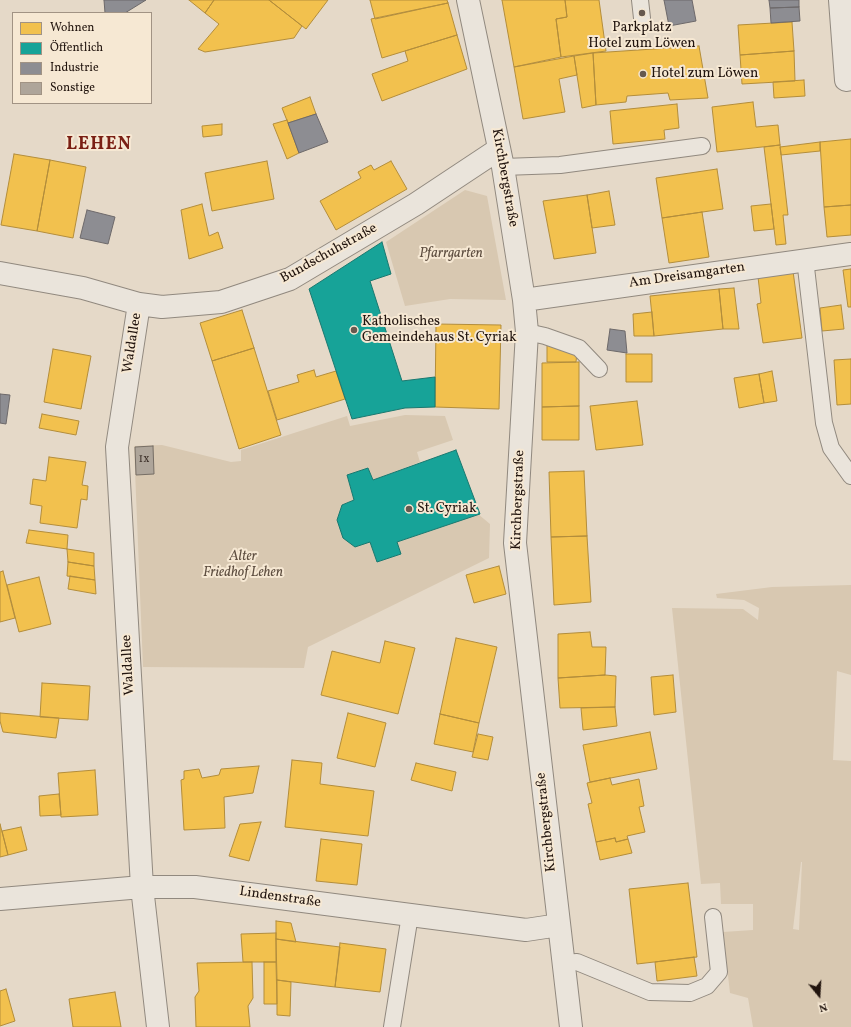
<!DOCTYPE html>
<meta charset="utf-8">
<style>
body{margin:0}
#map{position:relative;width:851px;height:1027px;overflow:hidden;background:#e5d9c8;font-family:Vollkorn,serif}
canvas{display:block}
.legend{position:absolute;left:12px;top:12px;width:140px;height:92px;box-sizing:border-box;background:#f6e8d3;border:1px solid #a19384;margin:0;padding:5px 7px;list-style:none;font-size:12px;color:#21140e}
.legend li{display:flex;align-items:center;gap:8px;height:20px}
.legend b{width:20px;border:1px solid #a19384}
.north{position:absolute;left:799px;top:975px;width:40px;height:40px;-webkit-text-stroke:3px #f6e8d3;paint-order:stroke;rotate:162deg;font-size:11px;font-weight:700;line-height:16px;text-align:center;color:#21140e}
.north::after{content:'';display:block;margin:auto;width:14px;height:18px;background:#21140e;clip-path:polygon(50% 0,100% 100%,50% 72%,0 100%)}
</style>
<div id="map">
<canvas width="851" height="1027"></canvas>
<ul class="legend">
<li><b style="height:11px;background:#f2c14e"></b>Wohnen</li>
<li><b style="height:11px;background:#17a398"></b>Öffentlich</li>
<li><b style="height:11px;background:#8d8d92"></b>Industrie</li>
<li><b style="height:11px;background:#aea59a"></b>Sonstige</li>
</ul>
<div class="north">N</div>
</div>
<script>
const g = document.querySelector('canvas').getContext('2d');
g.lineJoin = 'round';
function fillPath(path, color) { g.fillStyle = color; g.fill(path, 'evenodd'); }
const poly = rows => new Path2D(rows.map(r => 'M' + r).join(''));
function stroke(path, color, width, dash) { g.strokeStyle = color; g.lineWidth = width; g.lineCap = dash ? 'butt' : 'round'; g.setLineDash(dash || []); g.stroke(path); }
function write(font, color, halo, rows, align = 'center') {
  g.font = font + ' Vollkorn,serif'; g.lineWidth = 4; g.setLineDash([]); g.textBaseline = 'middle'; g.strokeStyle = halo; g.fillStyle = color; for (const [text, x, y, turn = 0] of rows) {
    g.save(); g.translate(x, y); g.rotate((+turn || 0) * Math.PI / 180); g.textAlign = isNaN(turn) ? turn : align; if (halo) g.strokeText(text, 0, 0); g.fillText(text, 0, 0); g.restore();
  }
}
fillPath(poly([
 [465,190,487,196,506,300,450,299,405,306,386,242],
 [405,415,445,416,453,440,417,452,420,462,373,480,368,468,347,475,354,500,342,505,338,522,370,542,377,562,401,554,397,542,478,514,490,524,489,558,308,647,304,668,143,667,134,446,162,445,231,462,241,461,241,450,347,416,350,426],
 [851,585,851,675,837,671,833,760,851,761,851,1027,753,1027,748,998,730,993,723,932,753,930,753,904,721,904,720,883,701,884,672,608,743,609,758,620,759,608,744,600,717,598,716,594,772,587],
 [801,862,802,862,799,930,793,929]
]), '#d8c8b1');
const homes = poly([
 [189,0,214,0,205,13,189,0],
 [214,0,269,0,302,26,294,38,205,52,198,49,219,24,205,13,214,0],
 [269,0,328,0,306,29,269,0],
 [370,0,447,0,448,3,375,19,370,0],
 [502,0,565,0,567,17,556,19,561,57,514,67,502,0],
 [565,0,599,0,606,51,561,57,556,19,567,17,565,0],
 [448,3,457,35,382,58,371,19,448,3],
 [792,22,794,51,740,55,738,25,792,22],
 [457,35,467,69,382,101,372,74,408,61,405,51,457,35],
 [699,46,708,98,670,100,668,93,627,96,626,102,596,105,593,53,699,46],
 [794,51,795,81,742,84,740,55,794,51],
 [593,53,596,105,582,108,574,56,593,53],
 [574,56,577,75,559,79,565,112,523,119,514,67,574,56],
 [804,80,805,96,774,98,773,82,804,80],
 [310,97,316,114,288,123,282,108,310,97],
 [753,102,756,127,778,125,780,145,717,152,712,107,753,102],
 [677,104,679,128,664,130,665,139,613,144,610,111,677,104],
 [287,120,299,153,287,159,273,124,287,120],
 [222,124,222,135,203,137,202,126,222,124],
 [851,139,851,205,824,207,820,142,851,139],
 [820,142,820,151,781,155,780,147,820,142],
 [780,145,788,215,783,215,786,244,776,245,764,147,780,145],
 [14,154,50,160,37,231,1,225,14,154],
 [50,160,86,167,73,238,37,231,50,160],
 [267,161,274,199,212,211,205,173,267,161],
 [391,161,407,189,336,230,320,201,361,178,358,172,371,165,374,170,391,161],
 [717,169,723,209,662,218,656,178,717,169],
 [609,191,615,225,592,228,587,195,609,191],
 [587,195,596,253,554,259,543,201,587,195],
 [202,204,209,236,218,232,223,248,189,259,181,210,202,204],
 [771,204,774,229,754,231,751,206,771,204],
 [851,205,851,235,827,237,824,207,851,205],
 [702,212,709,257,669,263,662,218,702,212],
 [851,269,851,307,848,307,843,270,851,269],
 [793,271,802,338,763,343,757,304,761,303,758,277,793,271],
 [734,288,739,329,723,329,719,289,734,288],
 [719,289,723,329,654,336,650,296,719,289],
 [841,305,844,329,822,331,820,308,841,305],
 [242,310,254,348,212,361,200,323,242,310],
 [652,312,654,336,634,336,633,314,652,312],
 [436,324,501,325,499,409,435,407,436,324],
 [547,342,577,352,576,362,547,362,547,342],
 [254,348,281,435,239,449,212,361,254,348],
 [53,349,91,356,81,409,44,402,53,349],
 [626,354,652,354,652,382,626,382,626,354],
 [851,359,851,404,837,405,834,360,851,359],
 [579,362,579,406,542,407,542,363,579,362],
 [314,370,316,377,336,371,345,399,277,420,268,391,299,382,297,375,314,370],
 [772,371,777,401,764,403,759,374,772,371],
 [759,374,764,403,739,408,734,378,759,374],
 [637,401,643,445,596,450,590,406,637,401],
 [579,406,579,440,542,440,542,407,579,406],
 [42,414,79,421,76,435,39,428,42,414],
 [49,457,86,462,82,485,88,486,87,500,81,499,77,528,40,523,42,506,30,504,33,479,46,481,49,457],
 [584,471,587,536,551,537,549,472,584,471],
 [29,530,68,535,67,549,26,543,29,530],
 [587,536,591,602,554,605,551,537,587,536],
 [67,549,94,553,94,566,68,562,67,549],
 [68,562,94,566,95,580,67,576,68,562],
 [499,566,506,594,474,603,466,575,499,566],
 [3,571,15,618,0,622,0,572,3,571],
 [70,576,95,580,96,594,68,589,70,576],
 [39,577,51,624,19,632,7,585,39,577],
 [590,632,592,647,606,647,605,675,558,678,558,634,590,632],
 [456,638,497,647,479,723,440,714,456,638],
 [385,641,415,648,398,714,321,695,332,651,380,663,385,641],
 [605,675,616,676,615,707,560,708,558,678,605,675],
 [673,675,676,712,654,715,651,677,673,675],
 [42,683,90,686,88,720,40,717,42,683],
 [615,707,617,726,583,730,581,708,615,707],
 [0,713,59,718,56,738,3,732,0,721,0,713],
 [348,713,386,723,375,767,337,758,348,713],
 [440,714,479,723,473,752,434,744,440,714],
 [650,732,657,769,590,782,583,745,650,732],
 [478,734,493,737,488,760,472,757,478,734],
 [292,760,322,763,320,784,374,791,368,836,285,827,292,760],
 [416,763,456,772,452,791,411,780,416,763],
 [259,766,253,793,224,797,225,828,184,830,181,780,184,779,184,771,199,769,202,778,219,775,221,769,259,766],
 [95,770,98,815,61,817,58,773,95,770],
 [610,778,612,785,639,779,644,806,639,807,645,832,627,836,628,839,616,842,615,838,596,842,588,804,592,803,587,783,610,778],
 [59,794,61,815,40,816,39,796,59,794],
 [261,822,249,861,229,856,240,824,261,822],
 [0,824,8,855,0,857,0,824],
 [21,827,27,850,8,855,2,831,21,827],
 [615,838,616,842,628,839,632,853,600,860,596,842,615,838],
 [321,839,362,844,357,885,316,881,321,839],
 [688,883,697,957,637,964,629,889,688,883],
 [276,921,291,923,296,942,276,939,276,921],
 [276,933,276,962,243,962,241,934,276,933],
 [276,939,340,947,335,987,277,980,276,939],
 [340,943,386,949,380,992,335,987,340,943],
 [694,957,697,976,657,981,655,962,694,957],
 [252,962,253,998,248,1006,250,1027,196,1027,195,997,199,991,197,963,252,962],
 [264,962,276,962,277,1004,264,1004,264,962],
 [277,980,291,982,290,1016,277,1015,277,980],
 [6,989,15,1021,0,1026,0,991,6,989],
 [115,992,121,1027,73,1027,69,999,115,992]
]);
fillPath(homes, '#f2c14e');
stroke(homes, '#b38d3b', 1);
const public = poly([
 [382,242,391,274,370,281,402,381,435,377,435,407,405,408,352,419,309,289,382,242],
 [456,450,480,514,397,542,401,554,377,562,370,542,355,547,343,538,337,520,342,505,354,500,347,475,368,468,373,480,456,450]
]);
fillPath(public, '#17a398');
stroke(public, '#1a786f', 1);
const industry = poly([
 [104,0,146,0,125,13,105,13,104,0],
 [664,0,692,0,696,21,669,26,664,0],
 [769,0,799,0,799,7,770,8,769,0],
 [799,7,800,21,771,23,770,8,799,7],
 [316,114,328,142,299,153,288,123,316,114],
 [87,210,115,217,108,244,80,238,87,210],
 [610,329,625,331,627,353,607,350,610,329],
 [0,394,10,395,6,424,0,423,0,394]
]);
fillPath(industry, '#8d8d92');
stroke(industry, '#6d696a', 1);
const building = poly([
 [153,446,154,474,136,475,135,447,153,446]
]);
fillPath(building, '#aea59a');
stroke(building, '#766e65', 1);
const lane = poly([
 [640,0,642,18],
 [503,167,560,165,702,146],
 [805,259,824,423,831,448,851,476],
 [527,332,545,336,579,348,599,369],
 [563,963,577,962,650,992,690,993,707,986,719,972,713,917],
 [392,1027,410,915]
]);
const street = poly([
 [468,0,503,167,524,300,527,332,515,543,571,1027],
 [840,0,846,80,851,79],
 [0,273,83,288,139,304,162,307,221,302,290,279,416,204,499,149],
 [524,300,851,254],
 [139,304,117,447,142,887,158,1027],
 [0,899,142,887,195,887,526,930,559,925]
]);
stroke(lane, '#91897f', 18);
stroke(street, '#91897f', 24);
stroke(lane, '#eae4db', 16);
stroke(street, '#eae4db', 22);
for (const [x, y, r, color] of [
 [642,13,4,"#66594f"],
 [643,74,4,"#66594f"],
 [354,330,4,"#66594f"],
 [409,509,4,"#66594f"]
]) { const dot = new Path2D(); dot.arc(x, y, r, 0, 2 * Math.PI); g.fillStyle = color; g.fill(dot); stroke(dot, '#f6e8d3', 1.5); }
write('12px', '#443831', null, [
 ["1x",144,460]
]);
write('14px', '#21140e', '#f6e8d3', [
 ["Parkplatz",642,28,"center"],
 ["Hotel zum Löwen",642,44,"center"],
 ["Hotel zum Löwen",651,74],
 ["Katholisches",362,322],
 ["Gemeindehaus St. Cyriak",362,338],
 ["St. Cyriak",417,509]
], 'left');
write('14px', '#21140e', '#f6e8d3', [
 ["Kirchbergstraße",504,178,80],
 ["Bundschuhstraße",329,254,-29],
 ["Am Dreisamgarten",687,276,-8],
 ["Waldallee",133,343,-81],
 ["Kirchbergstraße",519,500,-88],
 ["Waldallee",129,665,-93],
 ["Kirchbergstraße",547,822,-96],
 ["Lindenstraße",280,898,8]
]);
write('italic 14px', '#5e4e40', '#f6e8d3', [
 ["Pfarrgarten",451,254],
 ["Alter",243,557],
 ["Friedhof Lehen",243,573]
]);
g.letterSpacing = '1px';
write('bold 18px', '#7a1f14', '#f6e8d3', [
 ["LEHEN",99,146]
]);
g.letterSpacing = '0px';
</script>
